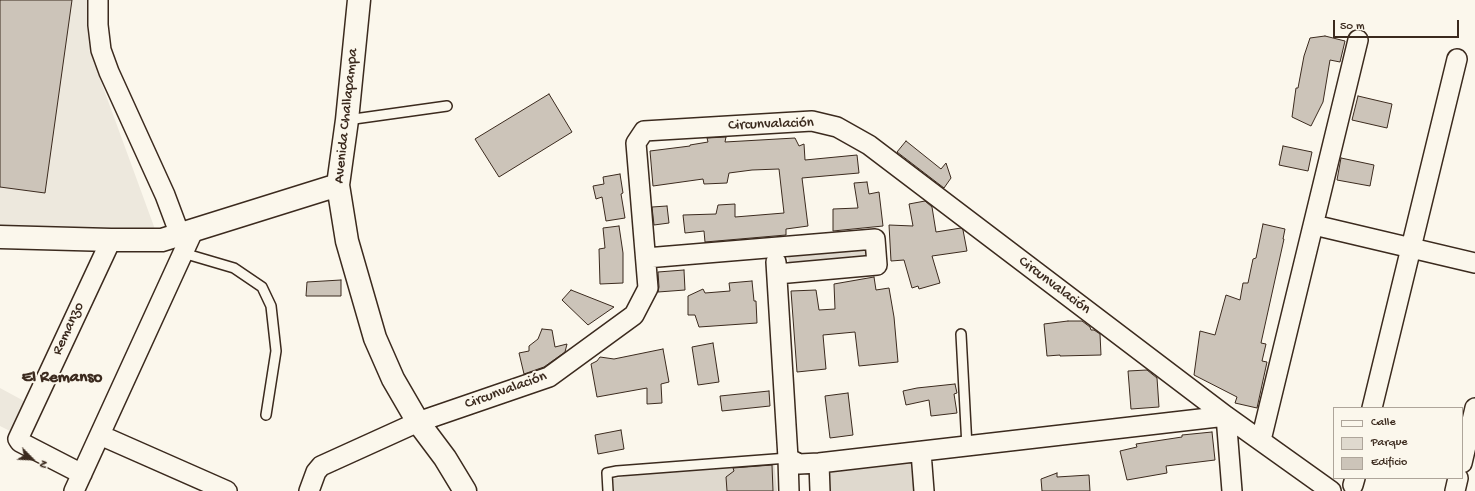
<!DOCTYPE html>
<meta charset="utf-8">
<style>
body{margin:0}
#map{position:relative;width:1475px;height:491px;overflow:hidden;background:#fbf7ec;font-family:"Gochi Hand",sans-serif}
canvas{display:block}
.legend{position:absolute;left:1333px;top:407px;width:130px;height:72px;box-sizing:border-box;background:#fbf7ec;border:1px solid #aea59a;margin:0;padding:5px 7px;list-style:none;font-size:12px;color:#3b2a1e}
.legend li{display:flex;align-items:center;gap:8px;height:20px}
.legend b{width:20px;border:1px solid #aea59a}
.north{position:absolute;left:12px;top:439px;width:40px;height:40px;-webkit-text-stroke:3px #fbf7ec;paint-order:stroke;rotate:114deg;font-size:11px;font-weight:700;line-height:16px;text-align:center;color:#3b2a1e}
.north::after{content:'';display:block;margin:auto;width:14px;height:18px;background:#3b2a1e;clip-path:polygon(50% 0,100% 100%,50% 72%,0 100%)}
.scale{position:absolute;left:1333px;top:20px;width:126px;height:18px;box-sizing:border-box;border:2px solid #3b2a1e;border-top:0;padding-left:5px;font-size:12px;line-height:14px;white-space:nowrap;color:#3b2a1e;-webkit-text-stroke:3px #fbf7ec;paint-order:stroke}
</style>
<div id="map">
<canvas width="1475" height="491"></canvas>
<ul class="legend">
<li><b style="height:5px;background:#fbf7ec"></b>Calle</li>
<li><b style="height:11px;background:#dfd9ce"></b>Parque</li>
<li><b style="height:11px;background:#ccc4b9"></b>Edificio</li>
</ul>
<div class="north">N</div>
<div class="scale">50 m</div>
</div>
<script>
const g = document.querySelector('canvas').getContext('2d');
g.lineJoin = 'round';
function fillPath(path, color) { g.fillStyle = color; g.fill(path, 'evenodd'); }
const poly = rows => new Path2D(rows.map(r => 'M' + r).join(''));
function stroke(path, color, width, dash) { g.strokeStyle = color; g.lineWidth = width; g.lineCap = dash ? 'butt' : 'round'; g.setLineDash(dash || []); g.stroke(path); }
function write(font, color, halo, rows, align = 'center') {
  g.font = font + ' "Gochi Hand",sans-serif'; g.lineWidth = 4; g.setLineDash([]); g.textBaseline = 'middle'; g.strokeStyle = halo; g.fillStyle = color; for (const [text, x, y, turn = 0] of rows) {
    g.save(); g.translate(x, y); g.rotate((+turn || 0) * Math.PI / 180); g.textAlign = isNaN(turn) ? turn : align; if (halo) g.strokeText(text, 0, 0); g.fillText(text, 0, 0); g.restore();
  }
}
fillPath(poly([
 [0,0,91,0,92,57,156,232,36,230,0,225],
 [0,388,24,401,10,431,0,426]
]), '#ede8dd');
fillPath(poly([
 [865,247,866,258,789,265,788,254],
 [913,460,915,491,825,491,829,467],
 [774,462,777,491,614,491,613,479,635,474]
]), '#dfd9ce');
const building = poly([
 [0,0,72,0,45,193,0,187,0,0],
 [1325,36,1345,41,1340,62,1330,60,1323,102,1311,126,1292,117,1296,88,1298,88,1304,56,1310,38,1325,36],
 [549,94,572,132,499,177,475,139,549,94],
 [1358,96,1392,104,1387,128,1352,120,1358,96],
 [726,137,725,142,795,138,799,146,804,144,805,160,857,155,859,173,802,178,808,226,786,229,786,235,705,242,704,231,685,233,683,215,716,214,718,205,735,204,735,217,784,213,779,169,752,170,729,173,727,183,704,184,703,179,653,186,650,151,690,146,690,145,708,142,707,138,726,137],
 [906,141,941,169,946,163,951,178,944,188,897,152,906,141],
 [1283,146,1312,152,1308,171,1279,165,1283,146],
 [1341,158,1374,165,1370,186,1337,180,1341,158],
 [620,174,623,193,621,194,625,218,606,221,602,197,596,199,593,186,604,184,603,177,620,174],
 [867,182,869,194,879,192,883,226,833,231,833,209,858,208,854,183,867,182],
 [925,201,932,207,936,232,961,228,963,230,967,251,932,256,940,283,919,289,918,286,912,288,904,260,891,261,889,225,913,226,909,204,925,201],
 [667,206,669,223,654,225,652,207,667,206],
 [1263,224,1285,229,1283,239,1284,239,1261,343,1266,344,1262,361,1267,362,1257,408,1235,403,1237,397,1194,375,1200,331,1215,335,1226,295,1240,300,1243,283,1248,283,1253,259,1256,258,1263,224],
 [619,226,623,253,623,283,600,284,599,249,605,248,603,228,619,226],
 [684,270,685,290,658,292,659,287,658,272,684,270],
 [874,277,876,290,889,288,894,317,898,362,859,366,855,332,823,335,826,369,797,372,791,291,816,290,819,310,835,309,834,284,874,277],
 [341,280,341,296,306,296,307,282,341,280],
 [752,281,754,301,756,301,757,323,699,327,695,315,688,315,688,296,703,289,705,293,730,291,729,283,752,281],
 [571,290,614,307,588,325,562,300,571,290],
 [1068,321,1082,321,1090,327,1091,330,1094,330,1100,334,1101,355,1060,356,1060,355,1047,356,1044,324,1068,321],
 [542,329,552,330,555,347,567,344,565,352,544,367,524,374,519,353,529,351,529,346,538,339,542,329],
 [713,343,719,382,698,385,692,347,713,343],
 [663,349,669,382,661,384,662,403,647,404,647,388,597,397,591,364,597,361,600,357,614,359,663,349],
 [1147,370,1157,378,1159,407,1131,409,1128,371,1147,370],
 [955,384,957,393,954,394,957,413,931,416,929,400,906,405,903,391,917,388,955,384],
 [769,391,770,406,722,411,720,396,769,391],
 [848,393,853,435,830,438,825,396,848,393],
 [621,430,624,449,598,454,595,435,621,430],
 [1212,432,1215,460,1166,466,1167,473,1127,480,1120,451,1137,447,1136,444,1182,437,1182,435,1212,432],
 [772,465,773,491,727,491,726,477,734,471,733,468,772,465],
 [1057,473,1057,477,1089,475,1090,491,1042,491,1041,479,1057,473]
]);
fillPath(building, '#ccc4b9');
stroke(building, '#3b2a1e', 1);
const lane = poly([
 [347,120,447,106],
 [183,253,234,268,262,287,271,306,276,351,266,415],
 [961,334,967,447],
 [608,491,607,473,617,471,788,458]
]);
const street = poly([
 [98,0,98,25,101,50,109,72,165,195,180,235],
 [1314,225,1475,263],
 [646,258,875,239,877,265,777,274],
 [776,262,788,458,789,491],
 [1372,408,1457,59],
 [1226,416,1232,491],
 [100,435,227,491],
 [1261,440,1358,40],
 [921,452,924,491],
 [788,458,799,464,819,463,1226,416],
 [819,463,820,491],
 [1462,463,1475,408],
 [82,474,20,442,18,439,111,240],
 [1353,485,1355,478],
 [74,491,194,229],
 [309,491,316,472,321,466,418,422,549,377,634,315,648,288,636,143,644,131,812,121,837,127,869,145,1226,416,1331,491],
 [1455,491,1458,478]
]);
const secondary = poly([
 [359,0,347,120,338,185,347,241,375,338,393,379,418,422,445,458,465,491],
 [0,237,111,240,162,240,338,185]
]);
stroke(lane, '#3b2a1e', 12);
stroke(street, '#3b2a1e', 22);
stroke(secondary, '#3b2a1e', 25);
stroke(lane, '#fbf7ec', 9);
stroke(street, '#fbf7ec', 19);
stroke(secondary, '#fbf7ec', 22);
write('15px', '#3b2a1e', '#fbf7ec', [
 ["Avenida Challapampa",347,116,-84],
 ["Circunvalación",771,125,-2],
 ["Circunvalación",1054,286,37],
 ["Remanzo",69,329,-65],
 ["Circunvalación",506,391,-20]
]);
write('bold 17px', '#3b2a1e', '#fbf7ec', [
 ["El Remanso",62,378]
]);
</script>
